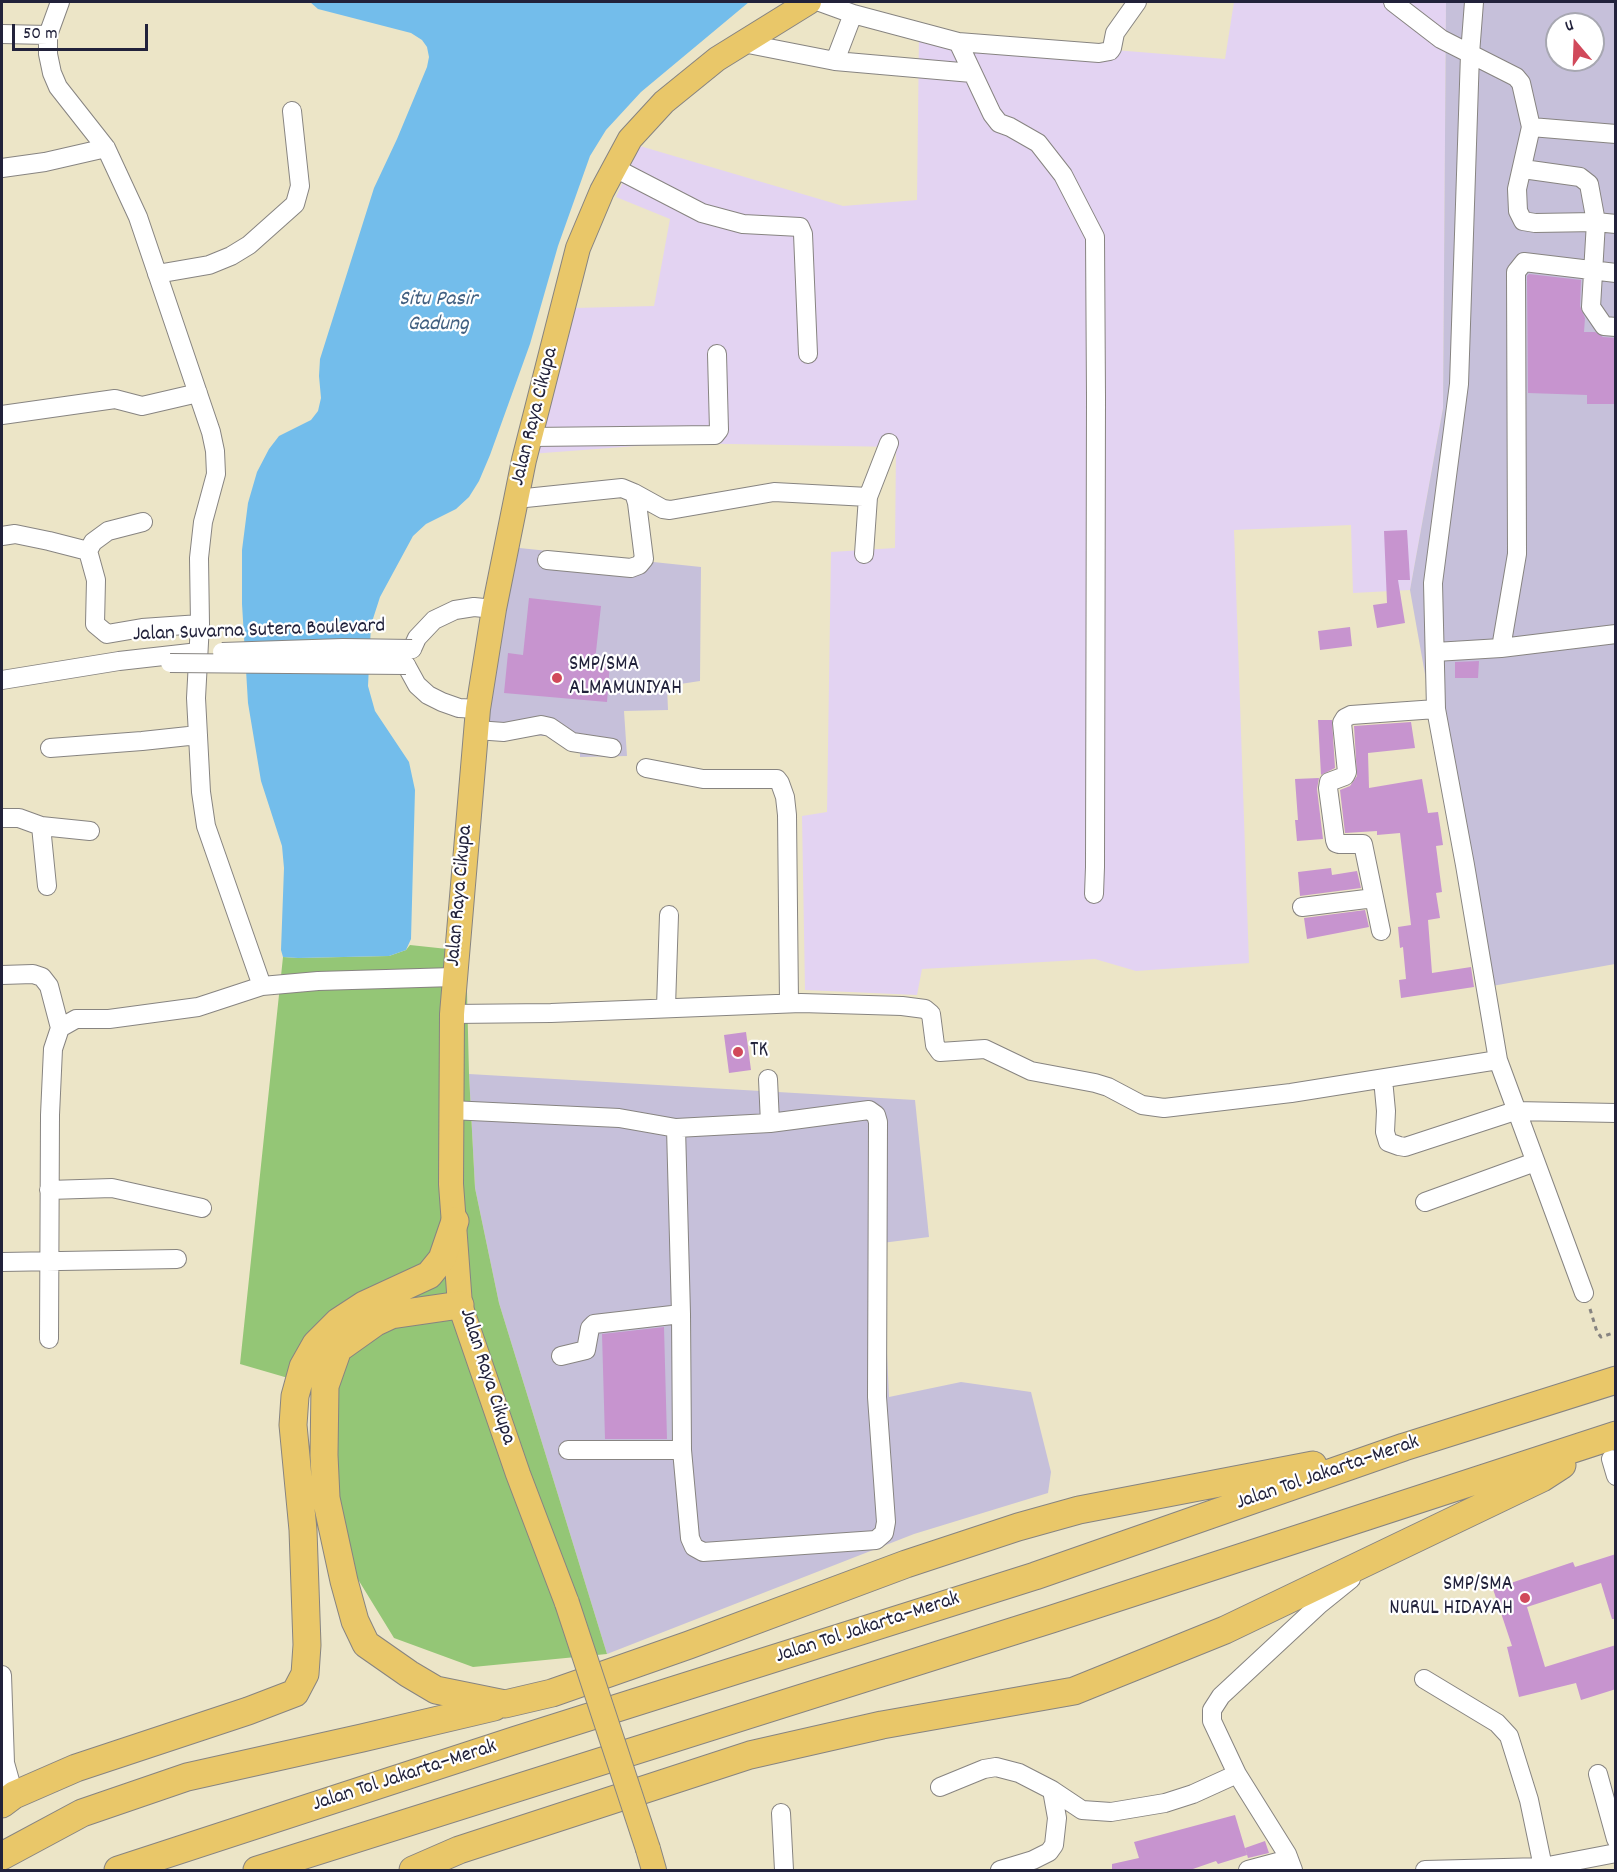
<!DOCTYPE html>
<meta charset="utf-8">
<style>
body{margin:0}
#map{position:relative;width:1617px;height:1872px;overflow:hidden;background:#ece5c7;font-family:Dekko,sans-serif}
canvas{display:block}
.frame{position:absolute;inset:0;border:3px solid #22223b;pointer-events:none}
.north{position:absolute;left:1545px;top:12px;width:60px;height:60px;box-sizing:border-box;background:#fff;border:2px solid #a7a7b1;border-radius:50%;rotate:341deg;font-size:16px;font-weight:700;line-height:24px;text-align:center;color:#22223b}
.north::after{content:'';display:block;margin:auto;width:21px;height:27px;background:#d1495b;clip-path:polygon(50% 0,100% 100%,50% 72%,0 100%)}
.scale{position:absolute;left:12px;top:24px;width:136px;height:27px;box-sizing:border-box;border:3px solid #22223b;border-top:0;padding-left:8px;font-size:18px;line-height:21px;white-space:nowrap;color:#22223b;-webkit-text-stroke:4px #fff;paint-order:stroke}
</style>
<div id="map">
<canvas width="1617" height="1872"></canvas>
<div class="frame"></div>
<div class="north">U</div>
<div class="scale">50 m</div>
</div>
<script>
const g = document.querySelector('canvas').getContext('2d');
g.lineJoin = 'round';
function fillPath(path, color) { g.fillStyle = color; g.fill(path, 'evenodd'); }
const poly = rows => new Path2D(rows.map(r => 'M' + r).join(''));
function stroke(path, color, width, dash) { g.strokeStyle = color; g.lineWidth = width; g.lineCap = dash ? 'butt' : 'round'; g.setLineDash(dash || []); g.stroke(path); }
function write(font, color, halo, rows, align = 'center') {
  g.font = font + ' Dekko,sans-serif'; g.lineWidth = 4.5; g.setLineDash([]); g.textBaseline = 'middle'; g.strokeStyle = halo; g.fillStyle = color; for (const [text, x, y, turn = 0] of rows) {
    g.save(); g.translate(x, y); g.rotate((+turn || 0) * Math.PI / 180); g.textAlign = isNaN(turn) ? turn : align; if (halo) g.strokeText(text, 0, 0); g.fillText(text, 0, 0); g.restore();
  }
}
fillPath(poly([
 [1234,2,1446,2,1443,408,1410,590,1353,593,1351,525,1234,530,1249,963,1136,971,1095,959,922,969,917,995,805,990,802,816,827,812,831,552,895,548,896,447,676,443,530,454,574,308,654,306,670,219,616,197,640,146,843,206,917,200,919,34,1225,59]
]), '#e3d3f2');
fillPath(poly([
 [1446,2,1615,2,1615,964,1481,988,1410,590,1443,408],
 [1557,24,1593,24,1593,60,1557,60],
 [510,547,701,567,700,681,667,686,668,710,624,711,627,756,580,757,580,737,480,734],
 [469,1074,915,1100,929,1237,882,1243,889,1397,961,1382,1031,1392,1051,1472,1048,1493,914,1534,607,1654,499,1303,475,1188]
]), '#c6c0da');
fillPath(poly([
 [410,945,466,951,469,1074,475,1188,499,1303,607,1654,473,1667,394,1638,348,1563,319,1387,240,1364,283,957,298,958,389,956,406,950]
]), '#94c676');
fillPath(poly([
 [310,2,749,2,641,92,606,130,590,156,558,246,530,344,490,455,479,481,469,497,456,509,426,524,413,536,380,597,371,625,368,686,375,711,409,762,415,790,411,939,406,950,389,956,298,958,283,957,281,950,284,868,282,846,261,781,248,703,242,604,242,550,248,503,257,472,269,449,279,436,311,420,318,411,321,398,319,376,320,359,374,188,397,139,427,67,429,57,427,47,422,40,411,33,318,9]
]), '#73bdeb');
fillPath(poly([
 [1529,274,1581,280,1580,306,1585,318,1584,332,1595,332,1603,337,1616,338,1616,404,1587,404,1587,395,1528,393,1527,276],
 [1407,530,1410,580,1398,580,1405,623,1377,628,1373,605,1387,603,1384,531],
 [529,598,601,606,595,661,610,662,607,702,504,693,508,653,523,655],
 [1350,627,1352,646,1320,650,1318,631],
 [1479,661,1478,678,1455,678,1455,662],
 [1318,720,1332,720,1335,768,1321,775],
 [1411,722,1415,748,1368,753,1369,788,1422,779,1428,813,1438,812,1443,845,1436,846,1442,892,1436,893,1440,918,1428,920,1432,973,1471,967,1474,987,1401,998,1399,980,1406,979,1403,947,1400,948,1398,927,1411,925,1400,833,1377,835,1377,831,1345,833,1340,790,1350,786,1357,776,1354,726],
 [1319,778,1317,789,1323,839,1297,841,1295,820,1298,820,1295,779],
 [1331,868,1332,875,1357,871,1361,888,1300,896,1298,872],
 [1365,910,1369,927,1307,939,1304,918],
 [746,1032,751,1070,729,1073,724,1035],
 [664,1327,667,1439,605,1439,602,1334],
 [1616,1554,1616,1619,1612,1619,1601,1583,1527,1607,1545,1667,1616,1645,1616,1689,1581,1700,1576,1683,1519,1697,1507,1647,1512,1646,1493,1589,1573,1562,1575,1567],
 [1235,1815,1247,1855,1218,1864,1216,1861,1190,1870,1112,1870,1112,1864,1139,1858,1134,1842],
 [1265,1841,1269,1853,1248,1858,1245,1848]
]), '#c794cf');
const minor = poly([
 [60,2,48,35,48,54,52,73,58,87,106,148,138,217,211,432,215,451,216,474,203,522,199,558,200,624,196,698,201,792,206,826,262,986],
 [820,2,853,14,958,42,1099,53,1110,51,1112,48,1115,33,1137,2],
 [1393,2,1441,39,1516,77,1521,83,1531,127,1517,189,1518,211,1523,221,1535,223,1596,222,1616,224],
 [1474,2,1470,54,1459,384,1433,583,1436,709,1465,865,1498,1060,1584,1293],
 [853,14,835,61,972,73],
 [2,34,48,35],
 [958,42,992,114,999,123,1010,127,1038,143,1063,175,1095,237,1096,397,1095,867,1094,894],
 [743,43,835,61],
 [1531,127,1616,134],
 [613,167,702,213,743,224,800,227,803,234,808,354],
 [2,168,45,162,106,148],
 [1523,169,1580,177,1589,184,1596,222,1591,307,1604,326,1616,327],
 [157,274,209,265,231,256,249,245,295,204,300,186,292,111],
 [2,415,115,399,142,406,198,393],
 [530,437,715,435,719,430,717,354],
 [634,493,663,509,670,510,774,492,868,497,889,443],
 [516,499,622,488,634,493,637,503,644,559,639,565,631,568,547,560],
 [2,536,15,534,49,541,88,551,96,580,95,624,107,634,142,628,200,624],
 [88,551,93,542,108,531,143,522],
 [864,554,868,497],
 [1501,648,1616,634],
 [412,649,417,638,434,620,455,610,474,607,494,609],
 [1435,652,1501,648,1517,554,1516,272,1524,262,1616,273],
 [406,665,417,685,428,695,442,702,459,708,478,709],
 [2,680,119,661,190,653],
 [476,730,504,732,541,725,550,727,572,742,612,748],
 [50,748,142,741,198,735],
 [646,768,703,779,777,779,780,783,785,797,787,815,789,1003],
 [2,818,19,818,41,826,90,831],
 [41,826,47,886],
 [1302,907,1374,898],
 [1381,931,1363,844,1339,844,1336,843,1335,840,1328,788,1329,782,1345,776,1347,772,1342,723,1345,718,1351,715,1436,709],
 [2,975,33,974,42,977,49,986,60,1028],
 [666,1007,669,915],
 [452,1014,551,1013,801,1003,902,1006,925,1009,931,1014,935,1045,940,1052,985,1049,1031,1071,1095,1083,1108,1087,1142,1105,1164,1108,1291,1093,1498,1060],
 [768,1079,770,1123],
 [1383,1079,1386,1111,1385,1132,1388,1142,1399,1146,1405,1147,1515,1111,1616,1113],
 [450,1110,619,1118,676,1128,681,1314,682,1450,690,1538,694,1547,703,1552,876,1540,884,1533,886,1522,877,1397,878,1122,876,1115,869,1110,770,1123,676,1128],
 [49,1190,112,1188,202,1208],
 [1425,1202,1535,1162],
 [2,1262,177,1259],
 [49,1339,50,1115,53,1049,60,1028,76,1019,109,1019,198,1007,262,986,318,981,454,977],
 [561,1356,586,1350,590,1328,594,1324,681,1314],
 [568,1450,682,1450],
 [1611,1459,1616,1476],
 [2,1675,5,1763,14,1795],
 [1424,1679,1497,1723,1509,1736,1529,1800,1543,1867],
 [1598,1774,1616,1839],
 [940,1787,984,1769,996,1767,1019,1773,1052,1790,1057,1818,1054,1845,1049,1852,1033,1860,1000,1870],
 [1052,1790,1082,1810,1111,1812,1165,1803,1193,1794,1237,1774],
 [781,1813,784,1870],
 [1248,1870,1289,1859],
 [1293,1870,1287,1854,1237,1774,1212,1721,1212,1710,1221,1696,1320,1604,1351,1579],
 [1425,1870,1543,1867,1616,1853]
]);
const major = poly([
 [567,1603,518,1474,460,1305,451,1184,452,1014,478,709,494,609,524,460,578,248,602,191,630,139,664,102,717,59,809,2],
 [648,1849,654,1870]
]);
const highway = poly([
 [460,1305,391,1315,376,1322,338,1349,325,1386,324,1455,326,1498,344,1581,355,1621,366,1644,409,1674,436,1690,505,1704,552,1693,689,1645,906,1564,1018,1527,1079,1510,1313,1465],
 [2,1804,14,1795,76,1768,248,1711,295,1693,305,1674,307,1645,303,1530,293,1425,295,1396,303,1367,316,1344,338,1322,364,1305,429,1275,442,1259,455,1221],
 [2,1856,82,1813,187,1777,362,1738,494,1707],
 [118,1870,516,1740,1035,1576,1404,1447,1616,1380],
 [257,1870,1052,1619,1616,1435],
 [413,1870,459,1850,750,1755,882,1725,1074,1691,1225,1630,1542,1478,1562,1465]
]);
stroke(minor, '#878481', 20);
stroke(major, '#878481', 26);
stroke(highway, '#878481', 29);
stroke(poly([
 [1590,1309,1597,1332,1601,1337,1616,1332]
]), '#878481', 3, [4.5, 4.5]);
stroke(minor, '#fff', 18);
stroke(major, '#e9c769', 24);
stroke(highway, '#e9c769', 27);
const minorBridge = poly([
 [222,652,343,648,412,649],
 [170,663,406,665]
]);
const majorBridge = poly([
 [567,1603,648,1849]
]);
stroke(minorBridge, '#878481', 20, []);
stroke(majorBridge, '#878481', 26, []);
stroke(minorBridge, '#fff', 18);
stroke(majorBridge, '#e9c769', 24);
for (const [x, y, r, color] of [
 [557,678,6,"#d1495b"],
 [738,1052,6,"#d1495b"],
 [1525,1598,6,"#d1495b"]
]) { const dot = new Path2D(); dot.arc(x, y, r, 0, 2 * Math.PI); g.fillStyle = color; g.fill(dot); stroke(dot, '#fff', 2); }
write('21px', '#22223b', '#fff', [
 ["Jalan Raya Cikupa",536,417,-76],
 ["Jalan Suvarna Sutera Boulevard",259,632,-2],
 ["Jalan Raya Cikupa",461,896,-85],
 ["Jalan Raya Cikupa",486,1377,72],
 ["Jalan Tol Jakarta–Merak",1328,1474,-19],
 ["Jalan Tol Jakarta–Merak",868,1629,-18],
 ["Jalan Tol Jakarta–Merak",405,1777,-18]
]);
write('21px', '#22223b', '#fff', [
 ["SMP/SMA",569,666],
 ["ALMAMUNIYAH",569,690],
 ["TK",750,1052],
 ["SMP/SMA",1513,1586,"right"],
 ["NURUL HIDAYAH",1513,1610,"right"]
], 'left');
write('italic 22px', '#426081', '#fff', [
 ["Situ Pasir",438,301],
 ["Gadung",438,326]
]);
</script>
